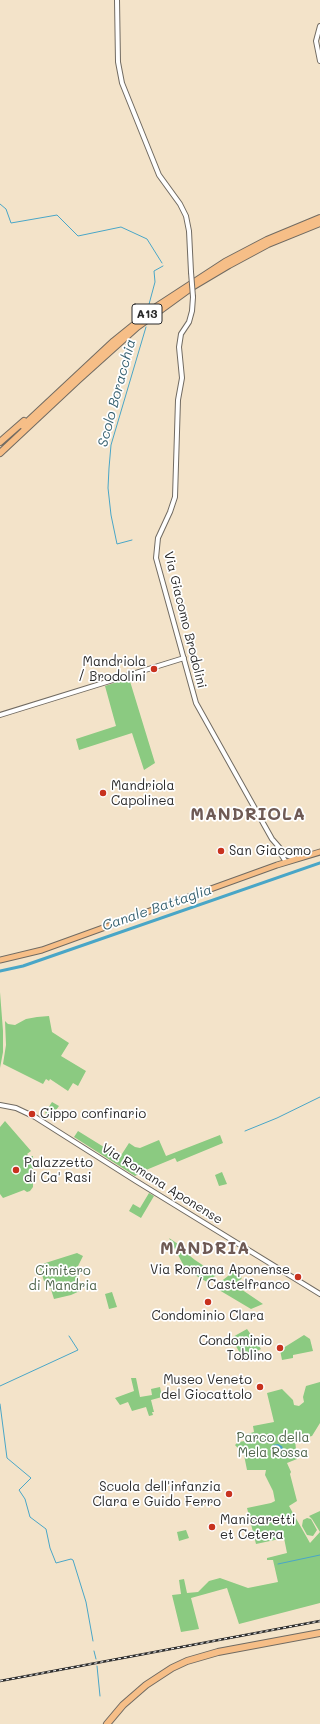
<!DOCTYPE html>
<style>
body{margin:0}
canvas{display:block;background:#f3e3c9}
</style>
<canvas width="320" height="1724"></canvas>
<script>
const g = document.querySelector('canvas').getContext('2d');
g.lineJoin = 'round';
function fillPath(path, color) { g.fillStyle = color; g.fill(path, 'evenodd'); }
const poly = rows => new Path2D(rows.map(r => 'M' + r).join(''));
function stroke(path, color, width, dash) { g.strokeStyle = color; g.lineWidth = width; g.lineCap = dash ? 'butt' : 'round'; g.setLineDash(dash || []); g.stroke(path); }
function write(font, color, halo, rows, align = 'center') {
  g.font = font + ' Mali,sans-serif'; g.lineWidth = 3.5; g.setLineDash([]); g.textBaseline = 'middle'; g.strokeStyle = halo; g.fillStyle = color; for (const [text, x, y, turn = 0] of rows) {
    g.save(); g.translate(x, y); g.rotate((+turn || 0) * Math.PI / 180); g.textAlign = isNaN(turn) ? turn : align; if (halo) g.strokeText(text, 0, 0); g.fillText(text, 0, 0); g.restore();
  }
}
fillPath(poly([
 [129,678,155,763,144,770,132,733,79,750,76,739,116,726,105,686],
 [0,992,3,1031,3,1052,0,1068],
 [49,1016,52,1032,69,1043,61,1056,86,1071,78,1086,73,1083,68,1091,50,1079,49,1081,46,1079,43,1084,3,1064,6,1045,5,1021,8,1024,15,1025,26,1019,37,1017],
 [52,1102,59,1106,51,1117,45,1113],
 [5,1121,31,1151,27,1154,29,1156,33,1156,33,1187,30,1191,27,1192,24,1190,3,1198,0,1194,0,1127],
 [78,1131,120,1157,129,1143,135,1147,140,1148,159,1140,166,1156,220,1135,223,1143,177,1162,175,1158,146,1170,135,1176,74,1137],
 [222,1172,227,1184,219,1186,215,1175],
 [149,1193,154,1196,141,1218,129,1211,133,1204,140,1208],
 [169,1238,181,1246,180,1248,195,1260,207,1268,209,1266,215,1269,219,1273,207,1282,186,1270],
 [77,1253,83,1256,77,1268,75,1269,82,1290,71,1295,54,1299,48,1280,44,1281,39,1265],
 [233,1272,242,1278,235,1285,263,1304,251,1309,214,1287],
 [112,1292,117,1307,109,1309,105,1294],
 [247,1329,261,1349,243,1358,231,1338],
 [304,1335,310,1339,313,1351,293,1355,293,1358,282,1360,280,1350],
 [131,1378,136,1378,140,1397,152,1395,151,1389,160,1387,162,1397,151,1400,154,1412,152,1412,153,1415,149,1416,146,1407,132,1411,128,1402,120,1405,115,1398,134,1391],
 [320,1382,320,1423,312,1436,295,1440,297,1459,287,1463,291,1472,290,1474,297,1501,289,1506,310,1543,320,1532,312,1519,309,1516,320,1511,320,1603,239,1624,227,1588,191,1598,199,1629,181,1632,172,1595,181,1594,179,1580,184,1579,187,1593,198,1592,209,1581,220,1578,248,1588,278,1582,273,1560,267,1560,267,1558,287,1553,284,1538,256,1544,247,1508,271,1503,275,1501,273,1491,265,1475,266,1470,247,1470,244,1455,235,1445,238,1442,245,1441,244,1435,254,1432,253,1426,274,1422,267,1393,282,1389,293,1400,294,1405,299,1406,304,1402,303,1397,306,1386],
 [307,1518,311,1519,317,1530,313,1536,307,1535,302,1526,303,1520],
 [186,1530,189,1538,179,1541,177,1532]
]), '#8bca81');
fillPath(poly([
 [278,1444,282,1446,285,1453,278,1454,274,1451,272,1445]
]), '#49a6c7');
stroke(poly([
 [0,204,6,209,11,223,57,215,78,236,121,227,147,239,162,263],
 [148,308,155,282,154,271,163,266],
 [132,540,117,544,111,515,108,488,109,468,111,445,146,327],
 [245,1131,277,1118,320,1097],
 [0,1386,78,1350,69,1336],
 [0,1404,7,1458,31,1478,19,1490,25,1499,30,1517,46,1529,50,1548,56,1563,71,1559,73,1560,86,1602,93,1641],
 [278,1564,320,1555],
 [94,1651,96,1659],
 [97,1666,100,1696]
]), '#49a6c7', 1);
stroke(poly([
 [0,971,23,966,320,863]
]), '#49a6c7', 3);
const minor = poly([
 [117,0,118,62,122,83,159,175,180,204,186,216,189,231,191,272],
 [320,26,316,41,320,61],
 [193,297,192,311,189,322,181,334,179,347,182,378,178,400,175,497,170,512,158,538,156,558,196,703,272,839,286,855,297,859],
 [0,715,184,658],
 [277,848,286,862],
 [0,1105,16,1108,35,1117,136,1181,320,1294]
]);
const major = poly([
 [0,960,42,950,277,865,320,852]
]);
const highway = poly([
 [23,426,114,341,156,307,225,262,267,240,320,218],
 [0,442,24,421],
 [0,453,78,380,137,327,192,287,229,265,268,244,320,223],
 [107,1724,123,1705,146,1685,172,1668,187,1661,218,1652,320,1633]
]);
stroke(minor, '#716b62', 6);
stroke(major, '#716b62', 7);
stroke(highway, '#716b62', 8);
stroke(minor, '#fff', 4);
stroke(major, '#f6be87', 5);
stroke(highway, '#f6be87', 6);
const rail = poly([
 [0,1681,320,1621]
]);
stroke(rail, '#2b2b2b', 2.5);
stroke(rail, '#fff', 1, [3]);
const minorBridge = poly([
 [191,272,193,297]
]);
stroke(minorBridge, '#716b62', 6, []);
stroke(minorBridge, '#fff', 4);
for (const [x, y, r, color] of [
 [154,669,4,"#c8321e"],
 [103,793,4,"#c8321e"],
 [221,851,4,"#c8321e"],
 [32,1114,4,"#c8321e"],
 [16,1170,4,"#c8321e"],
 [298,1277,4,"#c8321e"],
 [208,1302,4,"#c8321e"],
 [280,1348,4,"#c8321e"],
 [260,1387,4,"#c8321e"],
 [229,1494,4,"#c8321e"],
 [212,1527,4,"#c8321e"]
]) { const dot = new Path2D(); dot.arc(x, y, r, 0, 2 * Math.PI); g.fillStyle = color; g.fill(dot); stroke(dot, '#fff', 1.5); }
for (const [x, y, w] of [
 [147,314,30]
]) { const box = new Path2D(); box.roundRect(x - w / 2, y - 10, w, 20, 3); g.fillStyle = '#fff'; g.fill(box); stroke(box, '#2b2b2b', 1); }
write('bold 12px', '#2b2b2b', null, [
 ["A13",147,314]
]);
write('13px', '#2b2b2b', '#fff', [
 ["Via Giacomo Brodolini",185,620,76],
 ["Via Romana Aponense",162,1184,32]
]);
write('13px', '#2b2b2b', '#fff', [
 ["Mandriola",146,662],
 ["/ Brodolini",146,677],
 ["Mandriola",111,786,"left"],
 ["Capolinea",111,801,"left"],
 ["San Giacomo",229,851,"left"],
 ["Cippo confinario",40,1114,"left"],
 ["Palazzetto",24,1163,"left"],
 ["di Ca' Rasi",24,1178,"left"],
 ["Via Romana Aponense",290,1270],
 ["/ Castelfranco",290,1285],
 ["Condominio Clara",208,1316,"center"],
 ["Condominio",272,1341],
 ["Toblino",272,1356],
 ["Museo Veneto",252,1380],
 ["del Giocattolo",252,1395],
 ["Scuola dell'infanzia",221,1487],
 ["Clara e Guido Ferro",221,1502],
 ["Manicaretti",220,1520,"left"],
 ["et Cetera",220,1535,"left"]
], 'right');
write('13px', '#4d6349', '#fff', [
 ["Cimitero",63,1271],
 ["di Mandria",63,1286],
 ["Parco della",273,1438],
 ["Mela Rossa",273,1453]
]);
write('italic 14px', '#386271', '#fff', [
 ["Scolo Boracchia",117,393,-75],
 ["Canale Battaglia",157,908,-19]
]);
g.letterSpacing = '1px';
write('bold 17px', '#6e5a55', '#fff', [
 ["MANDRIOLA",248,815],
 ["MANDRIA",205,1249]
]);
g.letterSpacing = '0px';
</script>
